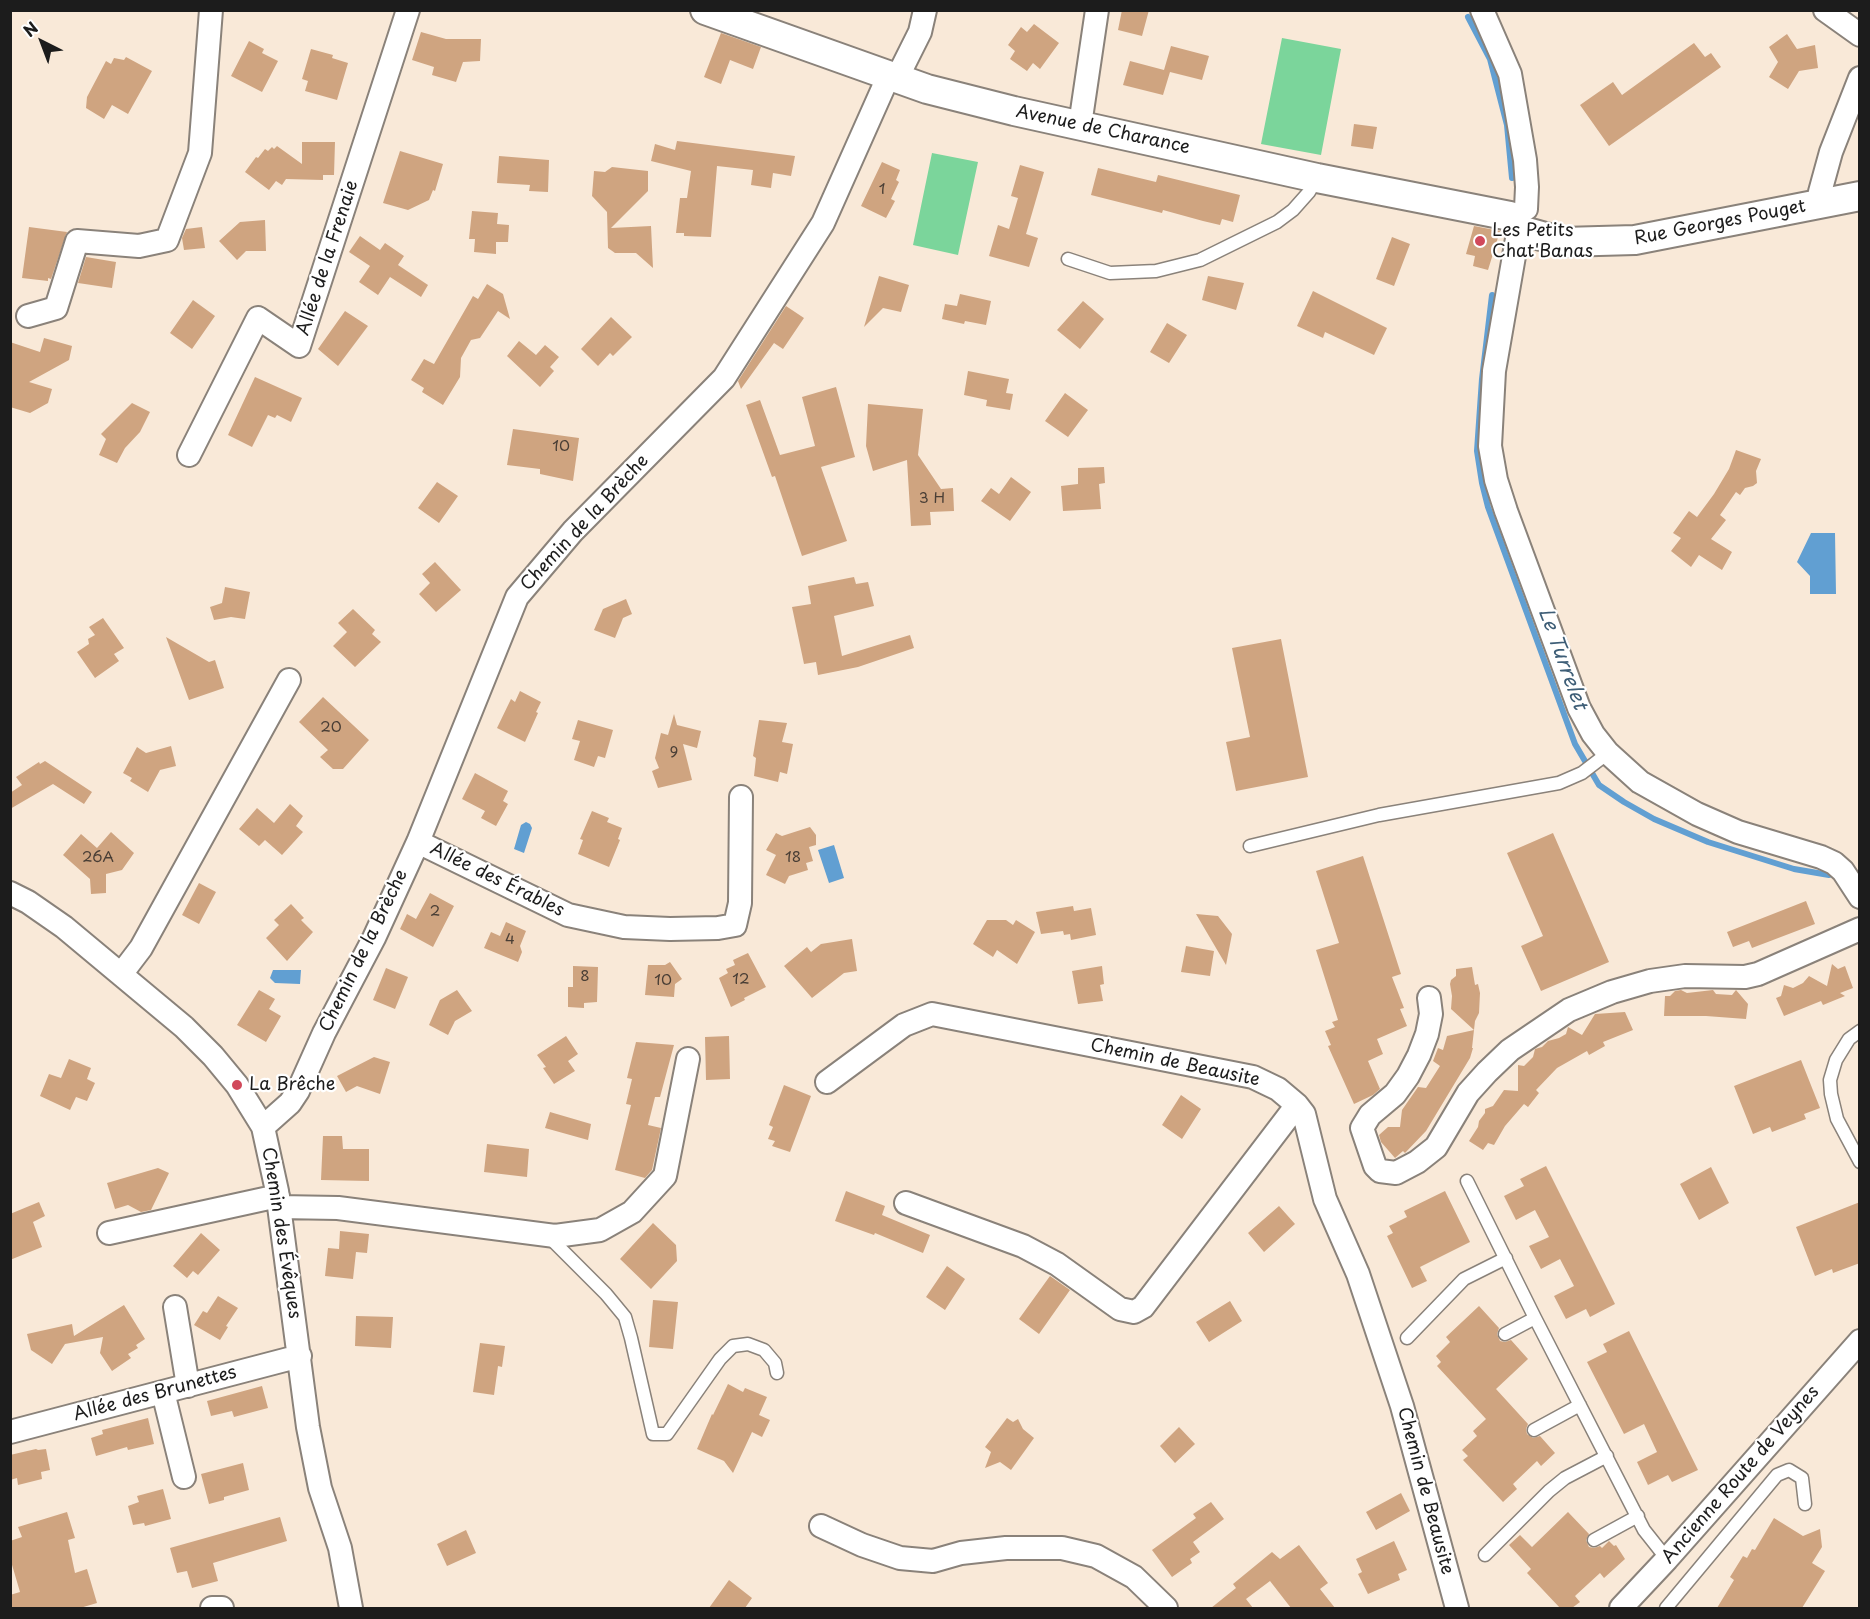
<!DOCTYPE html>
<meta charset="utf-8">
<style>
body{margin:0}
#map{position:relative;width:1870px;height:1619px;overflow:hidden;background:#f9e9d8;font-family:"Playpen Sans",sans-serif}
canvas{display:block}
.frame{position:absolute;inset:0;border:12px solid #1c1c1c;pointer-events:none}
.north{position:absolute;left:12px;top:12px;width:60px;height:60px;-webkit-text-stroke:4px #fff;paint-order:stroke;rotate:318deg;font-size:16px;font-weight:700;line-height:24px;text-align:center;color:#1c1c1c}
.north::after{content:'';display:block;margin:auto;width:21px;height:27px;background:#1c1c1c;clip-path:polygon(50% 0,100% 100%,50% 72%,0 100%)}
</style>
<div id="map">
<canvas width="1870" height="1619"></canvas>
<div class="frame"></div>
<div class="north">N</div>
</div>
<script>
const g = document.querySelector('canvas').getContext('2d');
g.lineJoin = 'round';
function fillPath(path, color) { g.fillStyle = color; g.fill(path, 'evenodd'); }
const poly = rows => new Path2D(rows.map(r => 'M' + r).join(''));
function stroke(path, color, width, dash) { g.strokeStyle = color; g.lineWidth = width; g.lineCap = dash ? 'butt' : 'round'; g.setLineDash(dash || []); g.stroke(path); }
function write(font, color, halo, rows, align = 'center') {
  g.font = font + ' "Playpen Sans",sans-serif'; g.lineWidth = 4.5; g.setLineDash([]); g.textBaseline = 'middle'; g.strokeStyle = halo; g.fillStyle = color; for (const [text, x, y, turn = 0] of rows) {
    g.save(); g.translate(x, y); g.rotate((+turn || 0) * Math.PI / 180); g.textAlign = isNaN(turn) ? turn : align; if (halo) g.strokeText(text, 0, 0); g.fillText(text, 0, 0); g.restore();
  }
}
fillPath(poly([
 [1282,38,1341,49,1321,155,1261,144],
 [932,153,978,162,958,255,913,245]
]), '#7bd59b');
fillPath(poly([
 [1811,533,1835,533,1836,594,1810,594,1810,576,1797,562],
 [526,822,530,824,532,828,524,853,514,849,521,825],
 [834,845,844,878,829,883,818,850],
 [273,970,301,970,300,984,275,983,270,978]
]), '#619fd2');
stroke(poly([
 [1468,17,1490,59,1507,125,1512,178],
 [1492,295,1482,379,1477,451,1482,483,1488,507,1575,744,1599,785,1624,802,1654,819,1708,842,1794,869,1829,875]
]), '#619fd2', 6);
fillPath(poly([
 [1122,10,1149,10,1142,36,1118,30],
 [1034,24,1059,43,1040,69,1033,63,1027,71,1010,59,1015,51,1008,45,1021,27,1027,32],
 [421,32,446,39,481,39,480,61,463,62,456,82,432,75,434,67,412,60],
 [721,33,761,47,753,69,730,60,721,84,704,77],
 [1787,34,1797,49,1815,45,1818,68,1799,71,1788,89,1769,77,1778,62,1769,47],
 [249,41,264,49,262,53,278,61,262,92,231,76],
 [1694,43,1705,57,1711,53,1721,67,1609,146,1580,105,1613,82,1622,95],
 [1171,46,1209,56,1202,80,1170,72,1163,95,1123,85,1130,61,1164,70],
 [311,49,333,55,332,58,348,63,337,100,305,91,308,81,302,79],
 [126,57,152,71,128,114,112,105,104,119,86,108,87,97,106,61,111,64,114,58,124,60],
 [1354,124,1377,127,1373,149,1351,146],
 [677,141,795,156,791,176,773,173,771,188,751,185,753,170,717,166,711,237,684,236,684,233,676,233,680,198,687,198,691,171,651,161,655,144,675,150],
 [302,142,335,142,334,175,323,175,323,180,286,179,282,185,276,181,269,190,245,172,256,157,258,158,265,149,268,151,272,147,274,149,277,146,302,164],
 [400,151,443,164,435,191,433,190,429,200,408,210,383,203],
 [499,156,549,160,548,192,529,191,530,185,497,183],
 [882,162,900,170,896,180,899,182,891,199,895,201,886,218,861,206],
 [1020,165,1044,172,1026,234,1038,238,1029,267,989,256,998,225,1009,229,1018,198,1011,196],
 [612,167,648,171,648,191,611,228,651,226,653,268,636,253,615,253,608,248,607,212,592,196,594,171,605,172],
 [1098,168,1156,182,1158,175,1240,195,1233,222,1222,219,1220,225,1203,221,1163,210,1162,213,1091,195],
 [472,211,498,213,497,224,509,225,508,242,496,242,496,254,474,252,475,239,469,239],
 [265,220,266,251,246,251,237,260,219,241,240,222],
 [1474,226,1500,231,1488,270,1473,266,1475,256,1466,254],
 [29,227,67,232,51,279,48,278,48,281,22,278],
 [202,227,205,248,184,250,182,238,186,229],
 [360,236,380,250,385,243,404,256,398,265,428,285,421,297,390,277,378,295,359,282,370,266,349,252],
 [1392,237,1410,244,1394,286,1376,279],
 [86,257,116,262,112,288,78,283],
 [879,276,909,285,901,312,883,308,864,327],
 [1208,276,1244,283,1236,310,1202,300],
 [487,284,503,294,510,319,498,311,480,338,471,340,461,358,460,377,443,405,422,392,424,388,411,380,424,359,434,364,473,296,478,299],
 [1313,291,1387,328,1374,355,1325,332,1323,338,1297,326],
 [960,294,991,301,986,325,965,321,964,324,942,319,945,304,957,306],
 [193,300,215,316,192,349,170,333],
 [1083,301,1104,319,1080,349,1057,330],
 [786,306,804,318,783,349,774,343,741,389,738,381],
 [345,311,368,326,338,366,318,349],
 [611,317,632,337,613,356,610,353,598,366,581,349],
 [1167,323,1187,335,1169,363,1150,352],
 [44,338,72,346,69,360,29,382,52,389,48,403,30,413,10,407,10,342,40,352],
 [519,341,536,355,545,345,559,357,550,367,554,371,540,387,507,356],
 [968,371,1009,379,1006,393,1013,394,1010,410,986,406,987,400,964,395],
 [255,377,302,398,291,422,277,415,275,418,268,415,252,447,228,435],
 [836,387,855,457,821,467,847,541,802,556,775,476,772,477,746,405,760,400,780,455,815,446,802,397],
 [1065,393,1088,410,1068,437,1045,421],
 [132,403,150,412,140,432,125,448,117,463,99,455,106,439,101,434],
 [868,404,923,409,918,455,941,489,953,488,954,511,930,512,931,525,911,526,907,460,873,471,866,446],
 [513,429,579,438,573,481,540,474,540,469,507,465],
 [1736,450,1761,459,1756,471,1757,483,1753,486,1745,488,1740,495,1736,492,1720,515,1726,520,1711,539,1732,552,1722,570,1699,555,1691,567,1671,551,1681,538,1673,533,1689,511,1697,517,1714,494,1729,469],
 [1104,467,1105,483,1099,484,1101,509,1063,511,1061,486,1078,484,1078,468],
 [1011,477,1031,492,1010,521,981,501,991,488,999,494],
 [437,482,458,496,439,523,418,508],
 [435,562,461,590,436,612,419,594,430,583,422,574],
 [854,577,856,584,868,582,874,606,834,616,842,656,910,635,914,648,858,667,818,675,816,662,804,664,792,607,811,604,808,586],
 [225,587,250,592,245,619,231,617,214,620,210,607,222,603],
 [626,599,632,614,623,618,615,638,594,630,603,609],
 [353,609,375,630,372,634,381,642,355,667,333,646,347,632,338,623],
 [103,618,124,648,114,654,119,661,95,678,77,652,89,644,88,639,95,635,89,627],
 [166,637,209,662,215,660,224,688,189,700],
 [1281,639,1308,777,1236,791,1226,742,1250,737,1232,648],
 [520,691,541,702,536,712,538,713,525,742,497,728,511,699,515,702],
 [323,697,369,740,343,769,333,769,320,757,328,750,299,722],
 [674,714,677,725,701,731,697,748,683,744,692,780,658,788,652,771,659,768,655,758,661,733,668,735],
 [578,720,613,730,605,758,598,756,594,767,574,760,580,741,572,739],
 [759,720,787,723,782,742,793,744,787,774,780,772,778,782,754,776,756,758,753,756],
 [171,746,176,766,160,770,148,792,130,781,132,778,123,773,137,747,146,753],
 [45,761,92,792,84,804,53,784,10,809,10,793,22,785,16,777,39,762,40,764],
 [475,773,508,791,503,801,508,804,496,826,481,818,485,811,462,799],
 [290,804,303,816,296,826,303,832,282,855,265,840,259,846,239,829,257,808,274,823],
 [592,811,609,818,607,822,622,828,618,839,620,840,609,867,578,854,583,840,580,839],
 [810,827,816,835,816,845,809,847,813,861,806,863,808,870,789,876,785,884,766,875,776,855,766,850,776,833,782,836],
 [111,832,134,853,122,870,106,874,106,893,91,894,90,879,63,855,81,834,97,848],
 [1553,833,1609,962,1541,991,1521,946,1543,936,1507,853],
 [1363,856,1401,974,1392,977,1404,1008,1400,1009,1407,1026,1377,1039,1383,1054,1368,1061,1380,1089,1373,1095,1354,1104,1328,1046,1331,1045,1325,1031,1335,1027,1332,1022,1338,1020,1316,950,1339,943,1316,871],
 [199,883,216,892,199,924,182,915],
 [430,893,454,906,433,947,400,929,407,914,416,919],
 [1806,901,1815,924,1752,948,1749,941,1733,947,1727,932],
 [291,904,304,918,301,920,313,932,287,961,266,938,279,925,274,920],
 [1073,906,1074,911,1091,908,1096,935,1071,940,1070,934,1064,935,1063,931,1041,934,1036,912],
 [1196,914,1218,916,1232,934,1226,965],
 [987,920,1006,920,1013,925,1016,920,1035,932,1017,964,997,950,993,957,973,944],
 [506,922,526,931,520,946,522,952,518,962,484,948,491,932,500,936],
 [852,939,857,971,844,973,812,998,784,966,807,947,811,952,821,944],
 [1186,946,1214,951,1210,976,1181,972],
 [748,953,766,987,744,998,745,1000,731,1007,719,978,728,973,726,969,735,965,733,960],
 [670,962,682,979,675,984,674,997,645,995,648,965,665,965],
 [1832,964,1838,969,1845,966,1853,988,1840,993,1845,996,1823,1005,1821,1001,1784,1016,1776,998,1781,996,1784,985,1793,988,1803,983,1809,976,1827,986],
 [573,966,598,967,597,1002,584,1003,584,1008,568,1007,568,987,573,987],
 [1102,966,1104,984,1100,985,1103,1001,1078,1004,1072,971],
 [1472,967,1475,985,1478,984,1480,993,1479,1013,1475,1021,1472,1048,1473,1048,1470,1058,1426,1131,1405,1153,1403,1151,1395,1158,1381,1142,1379,1135,1388,1127,1400,1127,1402,1110,1418,1087,1426,1088,1440,1066,1433,1061,1438,1048,1443,1050,1447,1036,1474,1030,1451,1009,1452,996,1450,984,1451,980,1456,976,1456,969],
 [386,968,408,977,395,1009,373,1000],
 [259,990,275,999,269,1009,281,1016,266,1042,237,1025],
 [457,990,472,1011,455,1021,448,1035,429,1025,440,1000],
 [1681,990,1687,993,1713,990,1716,994,1732,995,1736,990,1748,1004,1746,1019,1706,1016,1664,1016,1665,996,1670,996,1675,991],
 [1625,1012,1633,1030,1603,1042,1605,1046,1589,1055,1587,1051,1557,1068,1536,1090,1539,1093,1528,1107,1524,1104,1505,1126,1494,1145,1488,1143,1483,1150,1469,1141,1478,1127,1479,1121,1485,1113,1485,1109,1493,1106,1504,1090,1518,1091,1518,1065,1524,1066,1533,1057,1535,1049,1542,1047,1548,1041,1559,1038,1566,1034,1568,1027,1582,1035,1595,1014],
 [566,1036,578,1054,568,1061,575,1071,554,1084,543,1068,546,1067,537,1055],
 [729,1036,730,1079,706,1080,705,1037],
 [636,1042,674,1045,660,1097,655,1097,648,1125,661,1128,652,1170,645,1178,615,1170,631,1105,626,1104,632,1079,627,1078],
 [374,1057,390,1062,380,1094,357,1086,346,1092,337,1076],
 [69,1059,91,1068,87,1079,95,1083,87,1101,76,1097,70,1110,40,1096,49,1074,61,1078],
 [1801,1060,1820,1108,1804,1114,1806,1119,1772,1132,1770,1127,1753,1134,1734,1086],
 [784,1085,811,1096,790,1152,772,1146,775,1141,768,1139,773,1127,769,1125],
 [1181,1095,1201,1109,1182,1139,1162,1125],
 [550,1112,591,1124,588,1140,545,1128],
 [323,1136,342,1136,343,1149,369,1149,369,1181,321,1180],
 [487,1144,529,1149,527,1177,484,1172],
 [1546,1166,1615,1304,1590,1317,1586,1309,1566,1319,1554,1296,1574,1286,1560,1259,1541,1269,1529,1246,1549,1237,1535,1210,1516,1220,1504,1196,1524,1186,1520,1179],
 [1711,1167,1729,1203,1699,1220,1680,1184],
 [158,1168,169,1173,151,1210,141,1212,128,1205,115,1209,107,1183],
 [846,1191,885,1206,882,1215,930,1235,923,1253,875,1233,874,1235,835,1221],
 [1445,1191,1470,1242,1420,1267,1427,1281,1412,1288,1387,1236,1393,1233,1389,1226,1407,1217,1404,1211],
 [39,1202,45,1216,33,1222,42,1247,10,1260,10,1214],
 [1860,1202,1860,1263,1833,1273,1832,1269,1815,1276,1796,1227],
 [1279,1206,1295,1224,1264,1252,1248,1233],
 [653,1223,676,1245,677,1261,651,1289,620,1259],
 [340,1231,369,1234,367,1253,356,1252,353,1279,325,1276,328,1248,339,1249],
 [201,1233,220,1250,198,1275,193,1271,187,1278,173,1266],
 [947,1266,965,1279,945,1310,926,1297],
 [1050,1276,1070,1290,1039,1334,1019,1319],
 [218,1296,238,1308,226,1326,228,1327,220,1340,194,1325,203,1311,207,1313],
 [653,1300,678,1302,673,1349,649,1347],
 [1230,1301,1242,1321,1209,1342,1196,1322],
 [124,1305,145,1339,136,1345,138,1348,128,1354,131,1358,112,1371,100,1353,103,1337,65,1344,52,1364,31,1350,27,1334,72,1324,74,1336],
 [1479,1306,1499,1328,1497,1334,1500,1341,1505,1342,1511,1340,1528,1359,1496,1389,1528,1424,1526,1429,1527,1434,1533,1438,1540,1436,1555,1453,1541,1466,1537,1461,1513,1484,1517,1489,1503,1502,1463,1460,1468,1456,1462,1450,1477,1436,1473,1431,1486,1419,1437,1366,1441,1362,1436,1356,1450,1342,1446,1337],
 [356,1316,393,1317,391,1348,355,1346],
 [1629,1331,1698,1470,1672,1482,1668,1475,1648,1485,1637,1462,1657,1452,1644,1424,1624,1434,1587,1362,1607,1352,1603,1344],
 [480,1343,505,1346,502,1367,498,1366,494,1395,473,1392],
 [728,1384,743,1392,745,1388,767,1397,759,1415,770,1420,762,1437,752,1432,733,1473,724,1461,697,1449,712,1414,713,1415],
 [262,1386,268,1408,234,1417,232,1411,211,1416,207,1401],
 [148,1418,154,1444,128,1450,127,1447,96,1456,91,1438,103,1434,102,1430],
 [1007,1418,1013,1422,1018,1419,1023,1429,1034,1438,1011,1470,1000,1462,985,1468,991,1452,985,1447],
 [1179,1427,1195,1444,1175,1463,1160,1446],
 [36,1449,38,1450,46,1449,50,1470,41,1472,42,1479,18,1485,17,1478,10,1480,10,1455],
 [243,1463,249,1490,224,1497,224,1500,209,1504,201,1474],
 [163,1489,171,1519,145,1526,144,1523,133,1525,128,1506,139,1502,137,1496],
 [1401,1493,1410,1511,1376,1530,1366,1512],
 [1211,1502,1224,1519,1193,1542,1200,1552,1190,1559,1192,1563,1172,1577,1152,1550,1196,1518,1193,1514],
 [67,1512,75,1538,68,1540,75,1573,87,1569,97,1603,80,1608,10,1608,10,1595,20,1592,10,1558,10,1541,22,1537,18,1527],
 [1568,1512,1589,1534,1586,1540,1589,1547,1594,1548,1600,1546,1602,1548,1609,1541,1614,1546,1616,1545,1625,1559,1604,1578,1600,1573,1575,1596,1580,1602,1572,1608,1560,1608,1527,1573,1531,1569,1509,1545,1520,1535,1532,1547],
 [280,1517,287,1541,213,1563,218,1581,192,1588,187,1571,177,1573,170,1548],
 [1774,1518,1803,1536,1820,1529,1822,1547,1812,1563,1825,1571,1802,1608,1717,1608,1734,1580,1730,1577,1743,1556,1747,1558,1752,1549,1755,1550],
 [466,1530,476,1553,447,1566,437,1544],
 [1394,1541,1407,1570,1398,1574,1400,1580,1368,1594,1358,1574,1362,1572,1356,1559],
 [1299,1545,1328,1583,1320,1589,1335,1608,1291,1608,1270,1581,1246,1599,1253,1608,1211,1608,1236,1588,1233,1584,1272,1552,1280,1559],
 [729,1580,752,1598,745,1608,709,1608]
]), '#cfa480');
const service = poly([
 [1068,259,1110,273,1156,271,1200,260,1277,222,1293,210,1309,192,1317,178],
 [1250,846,1379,815,1559,783,1582,773,1608,753],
 [1860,1031,1849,1039,1836,1060,1830,1080,1831,1094,1837,1119,1860,1162],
 [1467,1181,1535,1318,1644,1530,1667,1559],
 [548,1236,606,1294,625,1317,631,1338,653,1434,667,1434,720,1359,733,1346,748,1344,764,1350,775,1363,777,1373],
 [1505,1334,1535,1318],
 [1407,1338,1464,1279,1506,1258],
 [1534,1430,1580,1405],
 [1594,1540,1638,1516],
 [1485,1555,1549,1491,1565,1478,1607,1456],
 [1666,1608,1777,1475,1789,1470,1802,1478,1805,1504]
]);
const minor = poly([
 [1482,10,1510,74,1525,160,1527,187,1526,209],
 [1825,10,1860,35],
 [897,78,920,32,925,10],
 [1080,125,1097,10],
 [1820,204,1820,192,1831,152,1860,78],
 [1518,233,1494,371,1490,446,1496,480,1506,511,1579,708,1593,734,1608,753,1640,782,1697,814,1738,832,1821,857,1834,863,1843,871,1860,897],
 [28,316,56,308,77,241,139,246,167,240,200,153,211,10],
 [189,455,258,318,299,346,408,10],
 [418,842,568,915,624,927,670,929,718,928,735,925,740,903,741,797],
 [10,893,28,902,64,927,184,1027,213,1056,237,1085,263,1127,277,1191,308,1427,320,1488,340,1548,351,1608],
 [122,973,141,948,289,680],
 [1429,998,1431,1014,1427,1034,1419,1055,1408,1076,1395,1094,1370,1115,1362,1128,1375,1166,1380,1171,1396,1173,1417,1162,1436,1147,1468,1093,1487,1072,1510,1050,1569,1010,1612,992,1650,981,1685,976,1745,977,1758,974,1860,929],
 [827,1082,904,1025,932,1014,1253,1077,1278,1089,1297,1105,1304,1114,1325,1199,1358,1274,1402,1406,1457,1608],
 [263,1127,290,1103,298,1091,324,1033,374,938,418,842,517,597,573,531,724,378,823,223,889,75],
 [906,1203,1023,1246,1057,1264,1120,1309,1134,1312,1143,1307,1297,1105],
 [279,1207,338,1208,555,1236,600,1230,632,1212,665,1176,688,1059],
 [109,1233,278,1196],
 [175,1307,188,1386],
 [163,1392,184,1477],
 [10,1432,300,1356],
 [821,1526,862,1545,900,1558,933,1561,961,1553,1006,1548,1062,1548,1096,1556,1134,1577,1166,1608],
 [212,1608,222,1608],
 [1621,1608,1667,1559,1860,1341]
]);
const tertiary = poly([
 [705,10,927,89,1014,111,1317,178,1510,216],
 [1527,232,1563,242,1635,240,1860,196]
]);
stroke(service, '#8a827a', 15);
stroke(minor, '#8a827a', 26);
stroke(tertiary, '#8a827a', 32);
stroke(service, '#fff', 12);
stroke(minor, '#fff', 22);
stroke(tertiary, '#fff', 28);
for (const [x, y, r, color] of [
 [1480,241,6,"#d1495b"],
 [237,1085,6,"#d1495b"]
]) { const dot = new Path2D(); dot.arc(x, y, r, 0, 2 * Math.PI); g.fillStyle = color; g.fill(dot); stroke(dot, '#fff', 2); }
write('15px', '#493e35', null, [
 ["1",882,190],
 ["10",561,447],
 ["3 H",932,499],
 ["20",331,728],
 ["9",674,753],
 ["26A",98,858],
 ["18",793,858],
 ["2",435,912],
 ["4",510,940],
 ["8",585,977],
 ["12",741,980],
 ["10",663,981]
]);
write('18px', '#1c1c1c', '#fff', [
 ["Avenue de Charance",1103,130,12],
 ["Rue Georges Pouget",1720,223,-11],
 ["Allée de la Frenaie",328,258,-72],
 ["Chemin de la Brèche",585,523,-47],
 ["Allée des Érables",497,880,26],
 ["Chemin de la Brèche",364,951,-64],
 ["Chemin de Beausite",1175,1063,12],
 ["Chemin des Évêques",281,1233,81],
 ["Allée des Brunettes",155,1394,-15],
 ["Ancienne Route de Veynes",1741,1475,-49],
 ["Chemin de Beausite",1425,1491,75]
]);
write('18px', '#1c1c1c', '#fff', [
 ["Les Petits",1492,231],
 ["Chat'Banas",1492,252],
 ["La Brêche",249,1085]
], 'left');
write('italic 20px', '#3e5e77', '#fff', [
 ["Le Turrelet",1562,659,70]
]);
</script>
